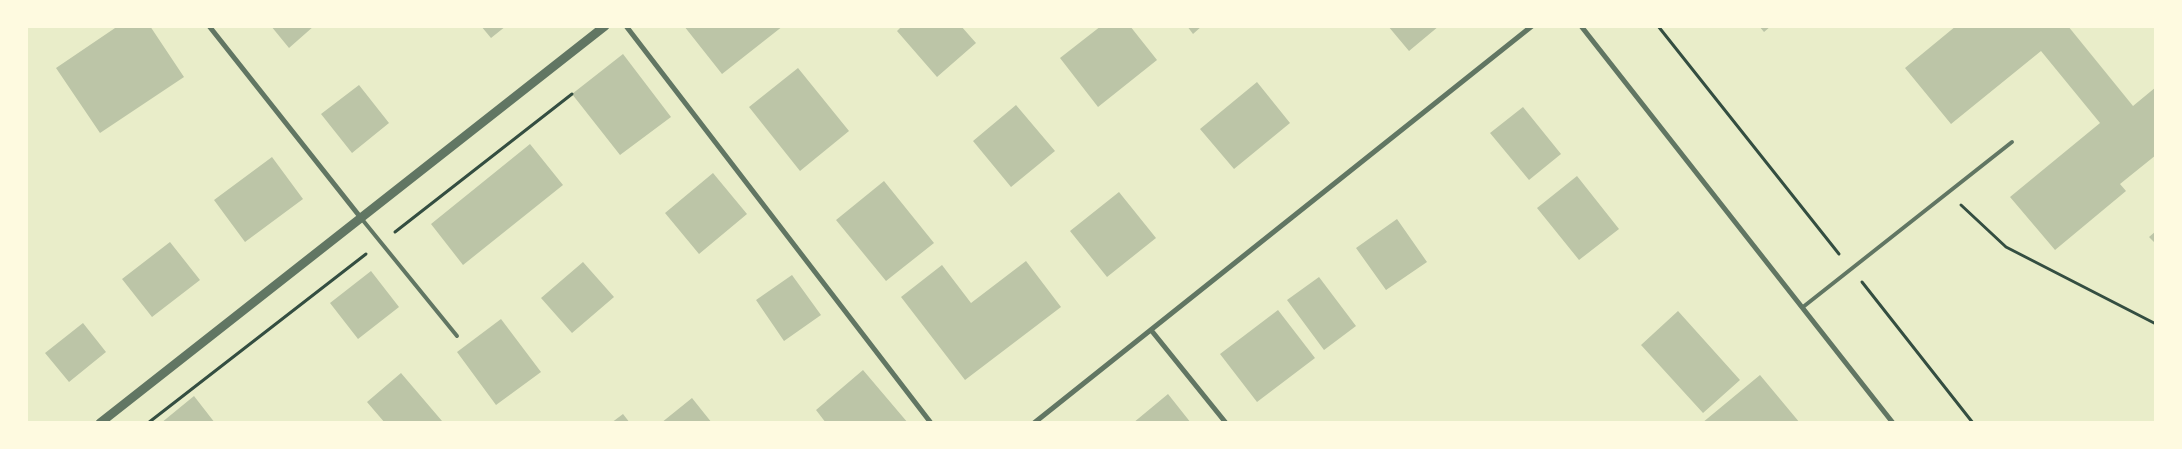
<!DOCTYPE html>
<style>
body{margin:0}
#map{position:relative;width:2182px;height:449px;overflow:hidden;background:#e9edc9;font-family:"Nunito Sans",sans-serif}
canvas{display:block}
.frame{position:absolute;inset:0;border:28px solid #fefae0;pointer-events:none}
</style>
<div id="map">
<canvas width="2182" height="449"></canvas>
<div class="frame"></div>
</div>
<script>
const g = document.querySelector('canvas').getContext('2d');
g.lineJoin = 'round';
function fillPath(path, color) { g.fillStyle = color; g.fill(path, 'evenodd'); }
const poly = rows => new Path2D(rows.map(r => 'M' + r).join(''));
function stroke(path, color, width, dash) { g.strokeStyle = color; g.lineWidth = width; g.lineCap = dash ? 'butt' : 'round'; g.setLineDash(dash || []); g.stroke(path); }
fillPath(poly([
 [118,26,150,26,184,77,100,133,56,68],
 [271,26,314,26,289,48],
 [481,26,506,26,491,38],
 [684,26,783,26,722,74],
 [902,26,961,26,976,43,937,77,897,31],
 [1101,26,1130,26,1157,60,1098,107,1060,58],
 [1187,26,1202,26,1193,34],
 [1388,26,1439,26,1409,51],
 [1759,26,1771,26,1764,32],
 [1956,26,2068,26,2133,106,2156,87,2156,155,2120,184,2126,191,2055,250,2010,197,2100,123,2041,51,1951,124,1905,68],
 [623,54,671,117,620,155,572,94],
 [798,68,849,131,800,171,749,107],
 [1257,82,1290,123,1234,169,1200,129],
 [359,85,389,123,352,153,321,114],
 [1016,105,1055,151,1011,187,973,141],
 [1523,107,1561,154,1529,180,1490,133],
 [530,144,563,185,463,265,431,224],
 [272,157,303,199,245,242,214,200],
 [713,173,747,214,699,254,665,213],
 [1577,176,1619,229,1579,260,1537,208],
 [884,181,934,243,886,281,836,220],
 [1119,192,1156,238,1107,277,1070,231],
 [1397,219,1427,262,1386,290,1356,248],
 [2156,231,2156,244,2149,237],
 [170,242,200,280,152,317,122,279],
 [1026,261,1061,307,965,380,901,297,942,265,971,303],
 [583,262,614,297,572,333,541,298],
 [371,271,399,307,358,339,330,303],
 [792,275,821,315,784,341,756,300],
 [1319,277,1356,326,1324,350,1287,300],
 [1278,310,1315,358,1257,402,1220,354],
 [1678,311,1740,380,1703,413,1641,345],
 [501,319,541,372,496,405,457,352],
 [83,323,106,352,69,382,45,353],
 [863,370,908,423,826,423,816,410],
 [401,373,442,421,440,423,385,423,367,402],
 [1760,375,1800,423,1702,423],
 [1168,394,1191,423,1133,423],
 [194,396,215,423,161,423],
 [692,398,712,423,661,423],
 [623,414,630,423,611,423]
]), '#bcc5a7');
stroke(poly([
 [1658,26,1839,254],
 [1961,205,2006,247,2156,324],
 [395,232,572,94],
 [1862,282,1973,423],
 [148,423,366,254]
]), '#344e41', 3);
stroke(poly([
 [361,218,457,336],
 [1803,307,2012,142]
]), '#617663', 4);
stroke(poly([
 [209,26,361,218],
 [626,26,931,423],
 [1581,26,1893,423],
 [1151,330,1226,423],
 [1034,423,1532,26]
]), '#617663', 5);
stroke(poly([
 [100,423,605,26]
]), '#617663', 9);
</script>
